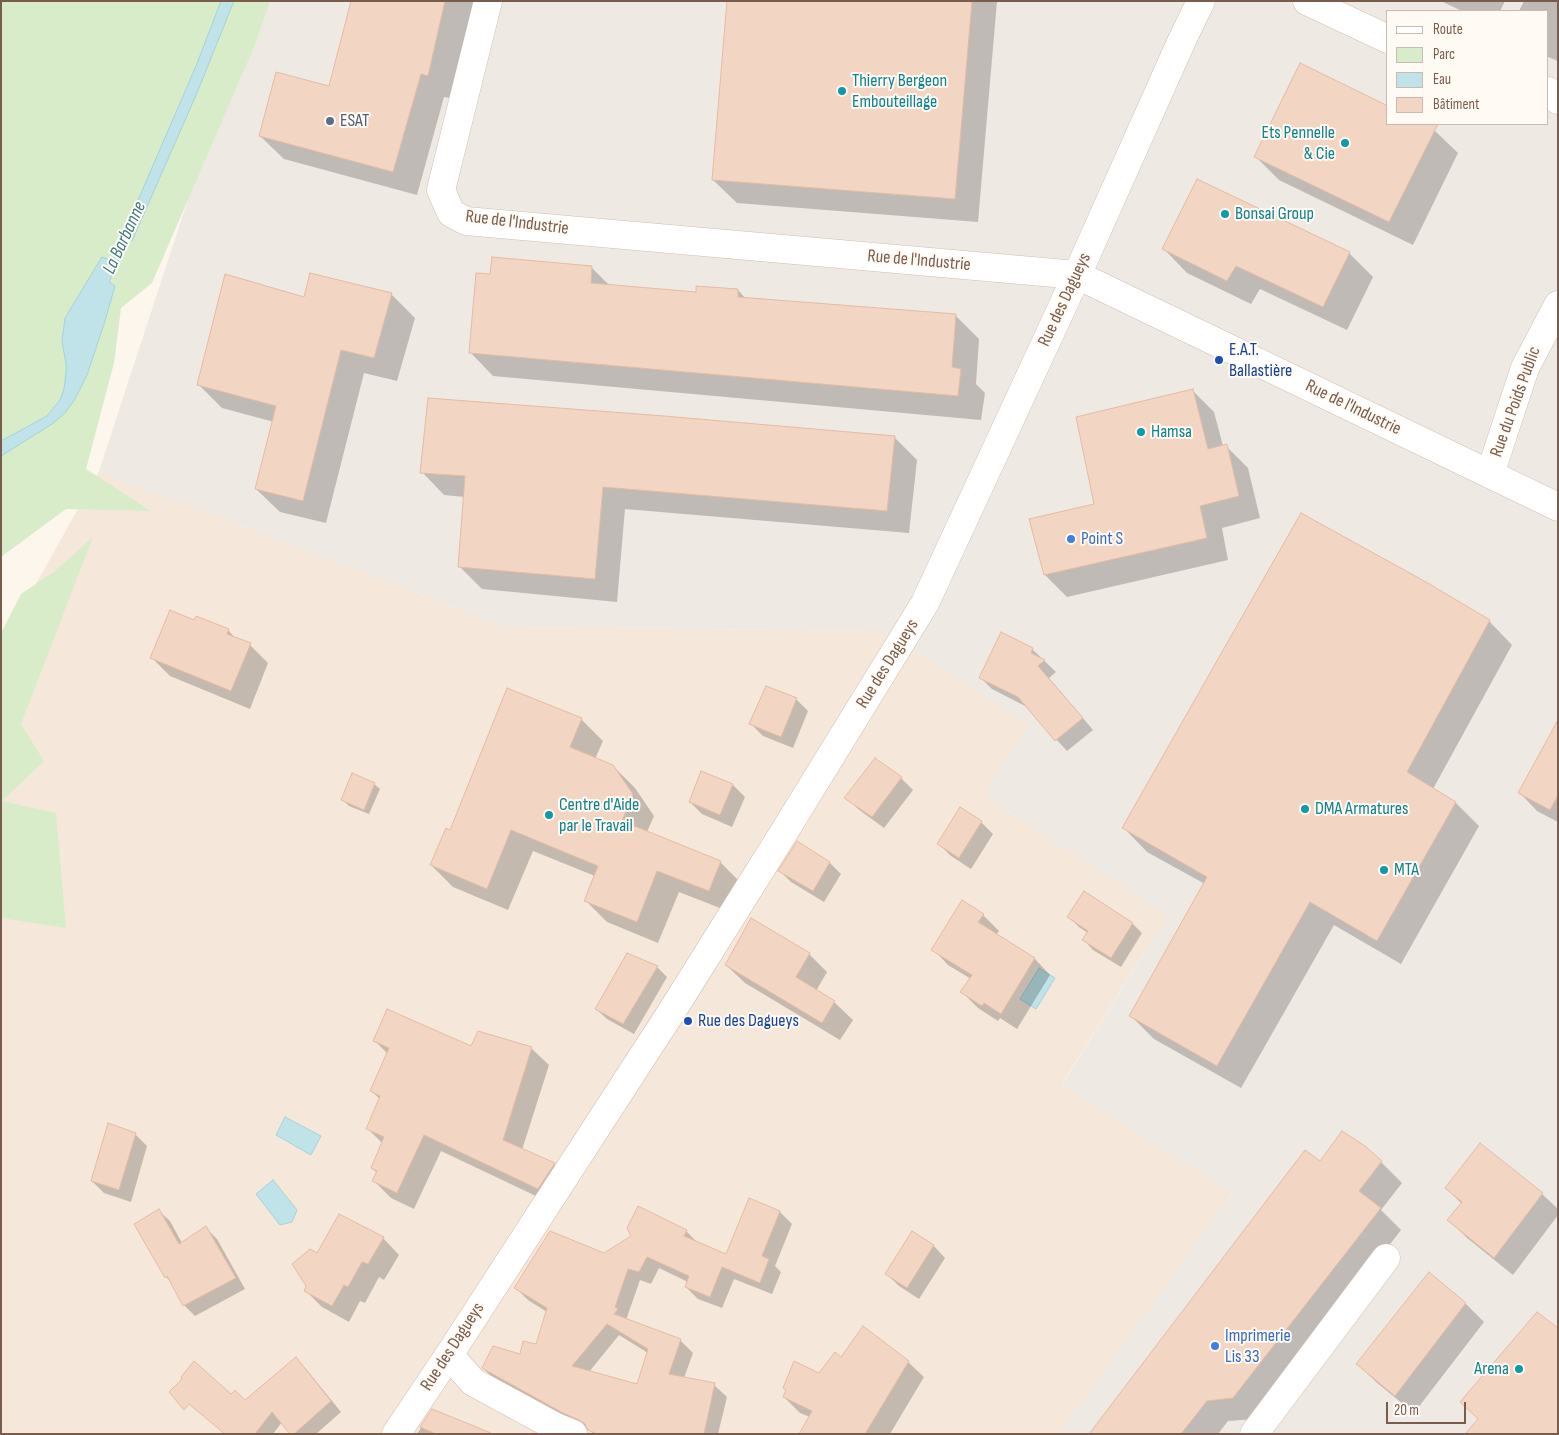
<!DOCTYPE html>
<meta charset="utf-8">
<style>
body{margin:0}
#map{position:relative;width:1559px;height:1435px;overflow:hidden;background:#fdf6ec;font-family:"Sofia Sans Condensed",sans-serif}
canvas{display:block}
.frame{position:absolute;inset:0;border:2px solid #7a5c4d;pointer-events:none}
.legend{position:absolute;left:1386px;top:10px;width:162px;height:115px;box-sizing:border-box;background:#fffaf3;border:1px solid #cabbb1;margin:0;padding:6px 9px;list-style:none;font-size:15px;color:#7a5c4d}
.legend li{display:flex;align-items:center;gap:10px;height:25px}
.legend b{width:25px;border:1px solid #cabbb1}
.scale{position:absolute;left:1386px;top:1402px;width:80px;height:22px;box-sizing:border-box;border:2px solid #7a5c4d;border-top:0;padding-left:6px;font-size:15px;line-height:18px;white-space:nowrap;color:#7a5c4d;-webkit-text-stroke:4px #fffaf3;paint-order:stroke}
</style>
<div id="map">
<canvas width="1559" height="1435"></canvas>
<div class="frame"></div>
<ul class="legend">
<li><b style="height:6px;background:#fff"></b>Route</li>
<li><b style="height:14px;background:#d8ecc9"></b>Parc</li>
<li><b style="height:14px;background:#bfe3e8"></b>Eau</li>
<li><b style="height:14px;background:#f3d5c3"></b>Bâtiment</li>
</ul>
<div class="scale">20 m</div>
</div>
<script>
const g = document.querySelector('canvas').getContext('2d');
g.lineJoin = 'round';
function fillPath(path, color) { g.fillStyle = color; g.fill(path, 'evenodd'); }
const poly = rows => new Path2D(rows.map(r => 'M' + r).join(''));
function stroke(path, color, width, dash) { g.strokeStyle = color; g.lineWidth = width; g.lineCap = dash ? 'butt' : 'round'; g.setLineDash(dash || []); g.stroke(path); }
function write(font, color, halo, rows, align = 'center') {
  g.font = font + ' "Sofia Sans Condensed",sans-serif'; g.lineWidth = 4; g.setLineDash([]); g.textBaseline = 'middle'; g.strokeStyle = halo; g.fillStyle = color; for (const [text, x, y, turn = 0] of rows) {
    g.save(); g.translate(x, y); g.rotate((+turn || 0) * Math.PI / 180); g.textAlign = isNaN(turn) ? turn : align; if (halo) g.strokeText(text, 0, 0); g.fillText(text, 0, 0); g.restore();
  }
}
fillPath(poly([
 [99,471,506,627,883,631,1029,725,984,795,1167,916,1062,1084,1232,1193,1059,1434,1,1434,1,647]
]), '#f5e8da');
fillPath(poly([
 [253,1,1558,1,1558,1434,1059,1434,1232,1193,1062,1085,1167,916,984,795,1029,725,883,631,506,627,99,471],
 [1388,11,1548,11,1548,124,1388,124]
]), '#efe9e4');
fillPath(poly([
 [1,1,270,1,254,47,152,283,121,308,114,363,86,469,151,511,66,509,1,557],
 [93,537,21,724,44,761,2,801,56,813,66,928,1,918,1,633,21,594,55,571]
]), '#d8ecc9');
const water = poly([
 [221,1,234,1,197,93,132,241,122,237,196,66,221,1],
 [121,241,126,243,109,282,115,286,105,321,87,375,75,399,65,413,52,424,1,456,1,441,47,416,60,400,64,389,66,372,66,364,62,341,65,318,102,257,112,261,121,241],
 [1039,968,1055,978,1036,1009,1020,999,1039,968],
 [285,1117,321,1136,311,1155,276,1135,285,1117],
 [273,1180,297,1210,292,1222,280,1225,256,1194,273,1180]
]);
fillPath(water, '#bfe3e8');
stroke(water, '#a5d3da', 1);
fillPath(poly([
 [352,1,474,1,451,98,444,97,417,195,284,159,260,136,329,87],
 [728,1,997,1,978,222,737,203,713,180],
 [1441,1,1505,1,1500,11,1462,11],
 [1524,1,1558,1,1558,61,1548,57,1548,11,1519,11],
 [1388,124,1422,124,1434,130,1458,153,1413,245,1279,180,1256,157],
 [1198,180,1349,253,1373,277,1347,330,1260,289,1251,304,1187,273,1164,249],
 [591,267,610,286,697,294,738,290,746,299,956,316,979,339,976,384,985,393,981,420,493,376,470,352,491,275],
 [311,274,392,295,415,318,397,381,364,373,326,523,280,512,256,489,274,422,222,408,199,385,305,298],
 [1193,391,1214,412,1223,446,1226,446,1248,468,1260,518,1222,528,1228,560,1067,597,1045,575,1095,505],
 [894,437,917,460,909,533,625,509,617,602,482,589,459,566,465,497,444,495,422,472],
 [1489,621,1512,645,1433,789,1456,803,1479,826,1401,964,1334,925,1241,1088,1154,1039,1131,1016,1205,884,1147,852,1124,828],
 [194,622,228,630,236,639,250,645,268,663,250,709,170,676,152,658],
 [1032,649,1056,672,1049,678,1093,730,1067,751,1027,707,992,689,981,678],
 [766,688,796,699,808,711,793,748,763,736,751,724],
 [581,719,603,741,595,759,613,766,635,788,654,816,647,832,720,862,742,884,730,912,679,892,658,943,607,922,585,900,595,876,533,851,508,910,453,887,431,865,451,832],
 [1558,723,1558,822,1537,811,1520,793],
 [875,759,901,778,913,790,884,828,858,809,846,797],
 [702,773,733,785,745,797,732,827,702,814,690,802],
 [374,784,380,789,369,814,349,806,343,800],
 [981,822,993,834,971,869,951,856,939,844],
 [797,843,830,863,841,874,824,902,791,882,780,871],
 [963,902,983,915,999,931,996,935,1035,959,1050,975,1017,1029,1000,1018,998,1021,978,1008,962,992,971,979,948,965,933,949],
 [1069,917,1133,924,1142,933,1121,967,1093,950,1084,940,1088,933,1079,927],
 [809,954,827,972,816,991,834,1002,853,1020,840,1040,745,983,726,965],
 [657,967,667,977,634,1034,607,1019,596,1009],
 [374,1040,471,1047,531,1048,549,1065,522,1150,554,1164,571,1181,555,1205,441,1151,414,1209,391,1198,374,1181,377,1173,372,1168,383,1144,367,1128,380,1099,371,1091,388,1054],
 [135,1134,147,1146,131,1202,104,1193,92,1181],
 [1481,1145,1542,1194,1558,1209,1558,1215,1513,1275,1467,1238,1449,1220,1462,1204,1446,1188],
 [1321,1162,1381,1162,1402,1183,1381,1210,1401,1230,1255,1419,1228,1421,1218,1434,1091,1434],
 [159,1211,170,1221,182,1243,206,1228,217,1239,245,1289,195,1316,184,1305,173,1284,166,1277],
 [780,1212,792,1224,775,1266,781,1272,772,1294,734,1279,722,1308,698,1299,686,1287,688,1282,659,1268,651,1284,640,1280,626,1320,680,1340,693,1353,684,1378,714,1385,727,1397,718,1434,594,1434,590,1431,576,1425,495,1380,483,1368,521,1356,537,1345,547,1312,528,1300,515,1287,604,1255,686,1231,699,1244,727,1255],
 [619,1335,648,1353,638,1385,589,1372],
 [912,1232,934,1246,945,1258,919,1299,899,1286,887,1274],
 [383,1238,399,1255,384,1280,379,1277,365,1303,360,1301,349,1322,322,1307,305,1290,318,1254],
 [1429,1274,1466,1304,1484,1322,1414,1413,1376,1382,1358,1364],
 [296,1359,306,1369,341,1412,316,1434,292,1434,282,1422,273,1434,253,1434,245,1401],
 [908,1362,924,1377,890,1434,800,1434,810,1417,800,1413,784,1397,819,1374],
 [432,1411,489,1434,417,1434]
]), '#0003');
const building = poly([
 [351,1,445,1,428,76,421,74,393,172,259,136,276,72,329,86,351,1],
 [727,1,972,1,955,199,712,180,727,1],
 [1300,63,1388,106,1388,124,1438,124,1389,222,1254,157,1300,63],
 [1197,179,1350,252,1323,307,1236,266,1227,281,1162,249,1197,179],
 [492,257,592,266,591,283,696,292,696,286,738,289,738,297,956,314,952,367,961,369,958,396,469,353,476,273,490,274,492,257],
 [310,273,392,293,374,358,341,350,303,501,255,489,276,406,197,385,225,274,304,297,310,273],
 [1193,389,1208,449,1227,444,1239,496,1200,506,1207,538,1044,575,1029,519,1094,504,1076,417,1193,389],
 [428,398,664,416,895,436,887,511,603,487,595,579,458,567,465,476,420,473,428,398],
 [1301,513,1426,582,1490,620,1407,772,1456,802,1377,941,1310,902,1217,1066,1129,1016,1207,877,1122,828,1301,513],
 [170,610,194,620,196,616,229,629,227,634,251,643,231,691,150,658,170,610],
 [1001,632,1033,648,1031,653,1045,660,1038,666,1083,718,1055,741,1018,697,979,678,1001,632],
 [766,686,797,698,781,737,749,724,766,686],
 [507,688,582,718,570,747,613,765,633,794,622,821,721,861,709,891,657,871,637,922,584,901,598,866,511,830,487,889,430,865,446,828,450,830,507,688],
 [1558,720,1558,795,1550,810,1518,793,1558,720],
 [875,758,902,777,872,817,844,798,875,758],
 [701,771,733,784,720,815,689,802,701,771],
 [352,773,375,783,364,810,341,800,352,773],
 [960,807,982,821,959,858,937,844,960,807],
 [797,841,830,862,813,891,778,871,797,841],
 [1084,891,1133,923,1111,958,1082,940,1088,931,1067,917,1084,891],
 [962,900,984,914,978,922,1035,958,1001,1014,984,1003,982,1006,960,992,972,975,931,950,962,900],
 [751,918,810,953,796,977,835,1001,822,1023,725,965,751,918],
 [627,953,658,966,623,1024,595,1009,627,953],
 [387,1009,471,1046,478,1031,532,1047,503,1140,555,1163,538,1189,424,1135,397,1193,372,1181,377,1171,371,1168,384,1137,366,1129,380,1096,370,1091,389,1048,373,1041,387,1009],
 [108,1123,136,1133,119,1190,91,1181,108,1123],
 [1342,1131,1365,1146,1382,1161,1359,1191,1381,1208,1233,1398,1207,1401,1181,1434,1089,1434,1305,1150,1320,1161,1342,1131],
 [1480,1143,1543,1193,1494,1258,1447,1220,1462,1202,1445,1188,1480,1143],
 [749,1198,780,1211,762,1256,769,1259,760,1283,722,1267,710,1297,685,1287,689,1276,647,1257,639,1272,628,1269,615,1307,618,1309,614,1314,681,1339,669,1374,715,1383,704,1434,597,1434,588,1430,585,1424,579,1420,563,1413,482,1368,493,1346,520,1354,523,1341,536,1344,547,1308,514,1288,550,1231,604,1253,631,1236,627,1228,638,1206,687,1230,684,1236,726,1254,749,1198],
 [607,1324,648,1349,637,1384,572,1366,607,1324],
 [159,1209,179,1244,206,1226,236,1278,183,1306,167,1276,165,1278,134,1224,159,1209],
 [339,1214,384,1237,368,1264,362,1262,348,1287,344,1285,332,1306,304,1291,306,1286,292,1264,310,1249,317,1253,339,1214],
 [912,1231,934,1245,907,1288,885,1274,912,1231],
 [1429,1272,1466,1303,1395,1396,1356,1364,1429,1272],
 [1537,1312,1558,1328,1558,1434,1465,1434,1478,1419,1460,1402,1537,1312],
 [863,1326,909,1361,865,1434,799,1434,812,1411,783,1397,786,1390,783,1388,794,1361,819,1373,835,1352,841,1357,863,1326],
 [296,1357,331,1401,294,1434,290,1434,272,1412,255,1434,225,1434,189,1404,184,1410,169,1392,182,1379,181,1377,194,1361,231,1394,235,1390,245,1400,296,1357],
 [432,1409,491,1433,490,1434,436,1434,420,1427,432,1409]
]);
fillPath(building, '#f3d5c3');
stroke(building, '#e6bba3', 1);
const minor = poly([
 [488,1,441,190,451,213,466,221,1077,275,1558,507],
 [1307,1,1388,39],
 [1548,91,1558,100],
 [1490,474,1525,368,1558,305],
 [449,1355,473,1382,556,1427,573,1434],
 [396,1434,449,1355,672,1011,781,837,925,603,1077,275,1183,38,1201,1],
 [1254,1434,1386,1258]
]);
stroke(minor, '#d1beb0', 29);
stroke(minor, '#fff', 28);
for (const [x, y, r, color] of [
 [842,91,5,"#0f9aa8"],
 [330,121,5,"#5c6f8a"],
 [1345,143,5,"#0f9aa8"],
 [1225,214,5,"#0f9aa8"],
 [1219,360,5,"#1a4fb4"],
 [1141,432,5,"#0f9aa8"],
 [1071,539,5,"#3f7fe0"],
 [1305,809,5,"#0f9aa8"],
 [549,815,5,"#0f9aa8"],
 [1384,870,5,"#0f9aa8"],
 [688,1021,5,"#1a4fb4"],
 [1215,1346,5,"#3f7fe0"],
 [1519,1369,5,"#0f9aa8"]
]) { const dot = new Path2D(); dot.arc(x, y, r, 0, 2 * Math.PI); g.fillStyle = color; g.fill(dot); stroke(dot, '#fffaf3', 2); }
write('18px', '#0d838f', '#fffaf3', [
 ["Thierry Bergeon",852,81],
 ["Embouteillage",852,102],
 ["Ets Pennelle",1335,133,"right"],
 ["& Cie",1335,154,"right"],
 ["Bonsai Group",1235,214],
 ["Hamsa",1151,432],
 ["Centre d'Aide",559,805],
 ["par le Travail",559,826],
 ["DMA Armatures",1315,809],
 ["MTA",1394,870],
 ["Arena",1509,1369,"right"]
], 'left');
write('18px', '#4e5e75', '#fffaf3', [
 ["ESAT",340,121]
], 'left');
write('18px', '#7a5c4d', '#fffaf3', [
 ["Rue de l'Industrie",517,223,7],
 ["Rue de l'Industrie",919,261,5],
 ["Rue des Dagueys",1065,300,-65],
 ["Rue du Poids Public",1516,402,-70],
 ["Rue de l'Industrie",1353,408,26],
 ["Rue des Dagueys",888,664,-58],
 ["Rue des Dagueys",453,1347,-57]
]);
write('18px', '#164399', '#fffaf3', [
 ["E.A.T.",1229,350],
 ["Ballastière",1229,371],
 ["Rue des Dagueys",698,1021]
], 'left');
write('18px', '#366cbe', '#fffaf3', [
 ["Point S",1081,539],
 ["Imprimerie",1225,1336],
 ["Lis 33",1225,1357]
], 'left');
write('italic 19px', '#437c86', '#fffaf3', [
 ["La Barbanne",125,238,-65]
]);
</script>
